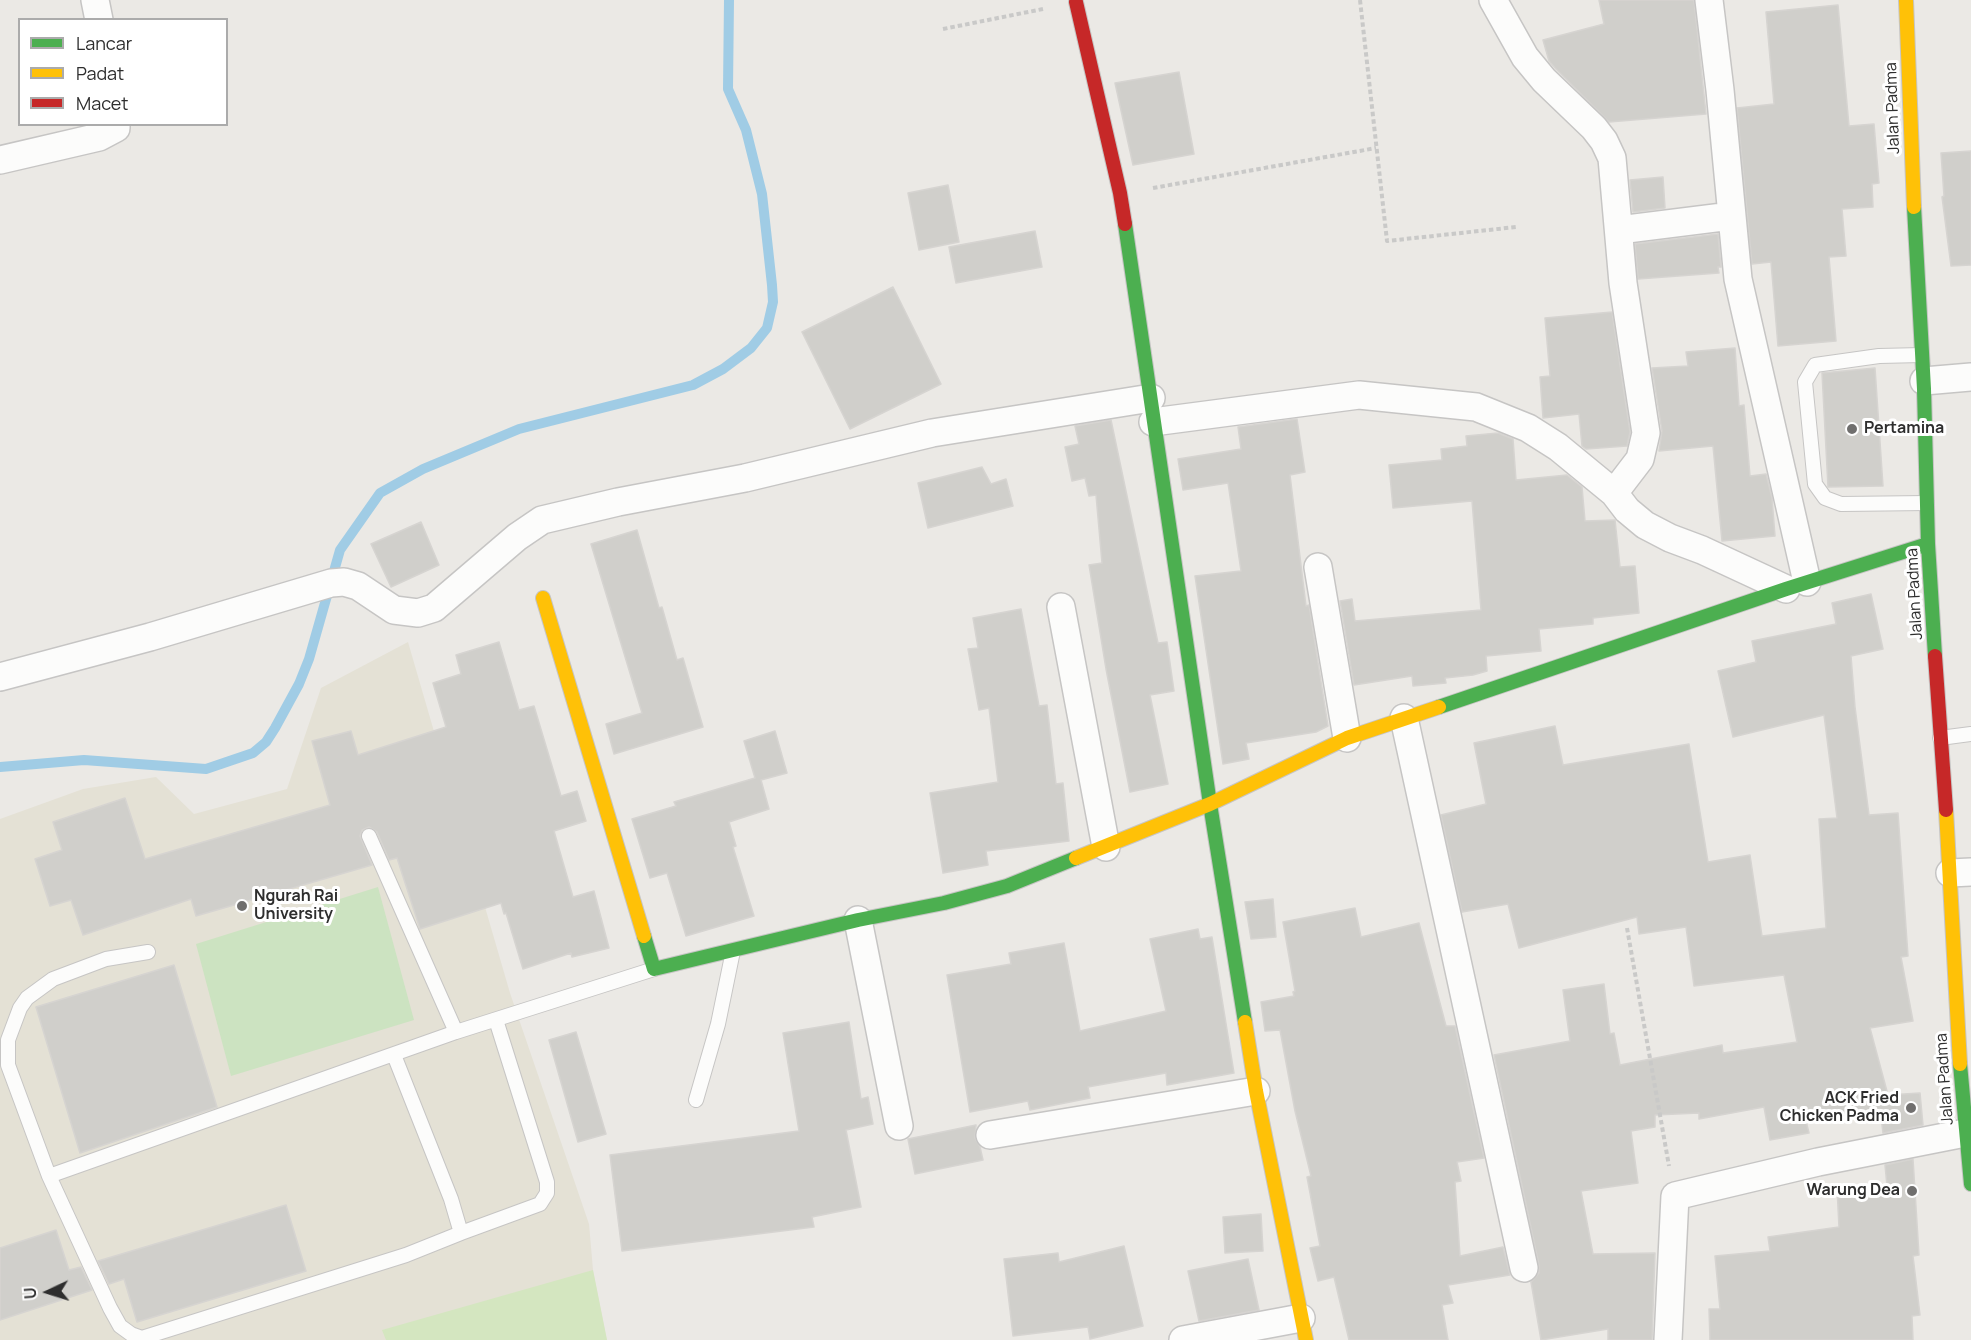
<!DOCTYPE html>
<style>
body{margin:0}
#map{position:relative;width:1971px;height:1340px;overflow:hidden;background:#ebe9e5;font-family:Manrope,sans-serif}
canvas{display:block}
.legend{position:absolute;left:18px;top:18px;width:210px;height:108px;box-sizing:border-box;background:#fff;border:2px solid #ababab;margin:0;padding:8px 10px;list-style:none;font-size:18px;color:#2e2e2e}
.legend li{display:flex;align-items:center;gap:12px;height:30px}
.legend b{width:30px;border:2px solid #ababab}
.north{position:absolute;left:18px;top:1262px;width:60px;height:60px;-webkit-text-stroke:4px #fff;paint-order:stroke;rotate:266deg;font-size:16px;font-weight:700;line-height:24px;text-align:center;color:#2e2e2e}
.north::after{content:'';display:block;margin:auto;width:21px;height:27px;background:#2e2e2e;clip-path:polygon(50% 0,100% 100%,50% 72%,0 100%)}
</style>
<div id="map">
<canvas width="1971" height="1340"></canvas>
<ul class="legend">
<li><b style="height:8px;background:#4caf50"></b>Lancar</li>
<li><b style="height:8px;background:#ffc107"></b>Padat</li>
<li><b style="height:8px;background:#c62828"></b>Macet</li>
</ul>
<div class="north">U</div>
</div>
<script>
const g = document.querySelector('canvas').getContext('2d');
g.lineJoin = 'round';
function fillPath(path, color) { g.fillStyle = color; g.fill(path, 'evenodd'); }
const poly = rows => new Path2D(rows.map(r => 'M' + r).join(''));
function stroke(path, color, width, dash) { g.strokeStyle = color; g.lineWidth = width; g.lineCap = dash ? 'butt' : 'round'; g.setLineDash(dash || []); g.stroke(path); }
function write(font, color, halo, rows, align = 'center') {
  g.font = font + ' Manrope,sans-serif'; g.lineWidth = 6; g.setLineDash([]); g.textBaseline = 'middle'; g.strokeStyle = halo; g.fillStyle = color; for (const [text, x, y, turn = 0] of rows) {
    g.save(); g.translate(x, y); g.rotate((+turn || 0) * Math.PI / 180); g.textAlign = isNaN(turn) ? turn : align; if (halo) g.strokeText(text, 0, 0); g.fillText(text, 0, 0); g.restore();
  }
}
fillPath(poly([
 [408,642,510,993,589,1224,593,1270,607,1340,0,1340,0,819,83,789,156,777,194,814,287,789,321,688]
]), '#e4e1d5');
fillPath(poly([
 [378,887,414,1020,231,1076,196,944]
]), '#cce3c1');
fillPath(poly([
 [593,1270,607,1340,386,1340,382,1330]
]), '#d4e6c0');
stroke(poly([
 [0,767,84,760,206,769,253,753,266,742,275,728,299,684,309,659,340,550,380,493,423,469,519,429,693,385,723,369,751,348,767,328,773,302,772,285,762,194,746,130,728,89,729,0]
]), '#a0cce5', 10);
const building = poly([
 [1599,0,1694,0,1706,114,1609,122,1556,69,1549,61,1543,40,1604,24,1599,0],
 [1838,5,1849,126,1874,124,1879,183,1872,184,1873,207,1842,209,1846,256,1829,257,1836,341,1778,346,1771,262,1752,264,1737,108,1774,104,1766,12,1838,5],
 [1179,72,1194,154,1133,165,1115,83,1179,72],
 [1971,151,1971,265,1951,266,1942,197,1944,196,1941,153,1971,151],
 [1663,177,1665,208,1633,212,1630,180,1663,177],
 [948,185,959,242,919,250,908,193,948,185],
 [1035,231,1042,267,956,283,949,247,1035,231],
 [1718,234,1721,267,1718,267,1719,273,1638,279,1635,244,1718,234],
 [893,287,941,384,850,429,802,332,893,287],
 [1612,312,1630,432,1627,446,1586,449,1582,446,1579,414,1543,418,1540,377,1550,376,1545,318,1612,312],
 [1735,348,1739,406,1744,405,1750,476,1766,474,1772,498,1775,536,1722,541,1713,446,1659,451,1662,431,1652,368,1688,366,1686,352,1735,348],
 [1875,368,1883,486,1828,487,1822,373,1875,368],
 [1297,419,1305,472,1290,475,1306,606,1309,605,1328,726,1316,732,1246,743,1249,759,1223,764,1195,576,1241,571,1228,483,1183,490,1178,459,1241,449,1238,427,1297,419],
 [1111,420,1158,643,1167,642,1174,691,1150,695,1168,784,1130,792,1106,669,1089,565,1102,563,1096,495,1089,496,1085,478,1072,481,1065,447,1079,444,1075,426,1111,420],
 [1498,433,1513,439,1516,480,1567,475,1582,487,1585,521,1615,520,1620,567,1635,566,1639,613,1593,618,1593,624,1539,629,1541,651,1486,656,1487,671,1473,675,1445,678,1446,683,1413,686,1412,676,1354,685,1340,601,1352,599,1355,621,1481,610,1472,501,1393,508,1389,465,1442,460,1441,449,1467,446,1466,436,1498,433],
 [982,467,991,484,1006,479,1013,506,928,528,918,483,982,467],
 [421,522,439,565,391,587,371,544,421,522],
 [637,530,659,608,662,607,677,660,683,658,703,727,614,754,606,724,642,713,591,544,637,530],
 [1871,594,1883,649,1851,656,1855,707,1869,815,1898,813,1908,956,1901,957,1913,1021,1870,1028,1888,1095,1920,1093,1923,1125,1883,1133,1880,1109,1806,1121,1809,1133,1770,1140,1764,1107,1699,1119,1699,1113,1655,1115,1655,1127,1631,1131,1638,1183,1581,1191,1593,1254,1655,1253,1652,1340,1608,1340,1608,1329,1541,1340,1531,1282,1539,1273,1539,1265,1494,1055,1570,1041,1563,990,1604,984,1610,1034,1614,1033,1620,1065,1722,1045,1723,1053,1797,1042,1784,975,1694,986,1686,927,1639,934,1637,917,1519,948,1508,904,1462,912,1441,815,1486,804,1474,743,1555,726,1563,765,1689,744,1708,862,1750,855,1762,936,1826,928,1819,819,1837,818,1824,715,1733,737,1718,671,1756,662,1752,641,1836,624,1832,603,1871,594],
 [1021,609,1039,706,1047,705,1056,784,1063,783,1069,841,986,851,988,865,943,873,930,793,998,782,989,708,979,710,968,649,978,648,973,618,1021,609],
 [499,642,519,710,534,706,561,796,577,791,586,821,554,831,573,897,594,891,609,948,572,957,571,953,523,969,506,913,504,914,501,903,420,929,397,858,389,860,377,832,369,827,362,830,360,836,372,865,196,916,191,899,83,935,71,900,50,906,35,859,62,850,53,822,125,798,145,859,330,805,312,741,351,731,358,755,446,727,433,683,461,674,456,655,499,642],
 [775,731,787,773,761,780,769,809,729,822,736,846,733,847,754,916,686,936,667,873,650,878,632,819,676,806,674,802,755,778,744,741,775,731],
 [1273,899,1276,937,1251,939,1245,902,1273,899],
 [1355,908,1361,937,1419,923,1446,1026,1455,1026,1484,1158,1457,1162,1461,1181,1455,1182,1460,1256,1503,1247,1510,1275,1448,1285,1453,1303,1442,1305,1448,1340,1349,1340,1334,1277,1318,1281,1310,1248,1320,1246,1307,1177,1311,1176,1295,1111,1280,1030,1265,1031,1261,1002,1294,996,1293,992,1295,991,1283,922,1355,908],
 [1198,929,1200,939,1212,937,1234,1073,1167,1085,1166,1073,1088,1087,1090,1098,1030,1110,1028,1101,970,1112,947,975,1011,964,1009,953,1064,943,1080,1031,1166,1011,1150,939,1198,929],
 [174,965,217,1107,80,1153,36,1007,174,965],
 [849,1022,861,1099,868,1097,873,1124,846,1130,861,1207,812,1217,814,1227,622,1251,610,1155,799,1131,783,1033,849,1022],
 [576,1032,606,1134,578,1142,549,1040,576,1032],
 [976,1125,975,1138,980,1147,983,1160,915,1174,908,1139,976,1125],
 [1913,1159,1919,1255,1913,1256,1920,1315,1912,1316,1913,1340,1710,1340,1709,1309,1720,1309,1715,1256,1770,1251,1768,1237,1839,1227,1837,1188,1887,1186,1885,1165,1913,1159],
 [286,1205,306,1271,137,1322,124,1279,109,1284,98,1261,286,1205],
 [1261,1214,1263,1251,1225,1253,1223,1217,1261,1214],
 [56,1230,69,1270,81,1267,92,1290,0,1320,0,1248,56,1230],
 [1124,1246,1143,1326,1090,1339,1088,1327,1013,1336,1004,1259,1058,1253,1059,1262,1124,1246],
 [1248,1259,1259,1310,1199,1321,1188,1271,1248,1259]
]);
fillPath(building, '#d0cfcb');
stroke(building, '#d6d4d1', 1.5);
const lane = poly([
 [1922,355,1879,356,1815,365,1805,382,1815,484,1825,498,1841,504,1927,503],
 [1940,738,1971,734],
 [369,836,456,1032],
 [148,952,106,959,53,979,27,998,20,1008,8,1040,8,1065,49,1176,110,1308,120,1326,131,1334,142,1338,406,1255,461,1233,451,1199,394,1055],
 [696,1100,718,1024,733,951],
 [49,1176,456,1032,654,969],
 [461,1233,540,1204,547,1193,547,1182,496,1020]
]);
const street = poly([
 [95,0,99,20],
 [1493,0,1525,57,1544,80,1594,128,1604,141,1612,158,1623,283,1646,433,1640,459,1614,493],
 [1709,0,1720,90,1738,279,1807,582],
 [0,160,99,137,116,128,116,124],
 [1619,230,1731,216],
 [1924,381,1971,377],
 [1153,422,1359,395,1476,407,1528,428,1558,447,1614,493,1627,510,1645,525,1670,538,1702,550,1786,589],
 [1318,567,1347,738],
 [1061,607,1106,847],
 [0,677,150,637,331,583,344,582,358,586,394,610,418,613,434,608,517,537,542,520,618,502,745,478,932,433,1151,398],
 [1404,718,1524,1268],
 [1950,873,1971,872],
 [858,920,899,1126],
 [990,1135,1256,1091],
 [1183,1340,1301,1318],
 [1668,1340,1675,1196,1818,1162,1965,1133]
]);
const fast = poly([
 [1914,207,1924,389,1928,544,1935,656],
 [1125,224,1210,804,1245,1022],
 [1439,707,1786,589,1928,544],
 [644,936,654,969,858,920,944,903,1007,886,1076,858],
 [1960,1064,1971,1184]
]);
const slow = poly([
 [1906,0,1914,207],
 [543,598,644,936],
 [1946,810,1960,1064],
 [1076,858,1210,804,1347,738,1439,707],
 [1245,1022,1256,1091,1306,1340]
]);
const jam = poly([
 [1076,2,1120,193,1125,224],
 [1935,656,1946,810]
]);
stroke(lane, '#c6c5c4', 16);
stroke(street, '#c6c5c4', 30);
stroke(fast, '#c6c5c4', 16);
stroke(slow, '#c6c5c4', 16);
stroke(jam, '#c6c5c4', 16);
stroke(poly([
 [1360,0,1387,241,1516,227],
 [943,29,1043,9],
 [1153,188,1376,148],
 [1627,928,1669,1166]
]), '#c9c9c8', 4, [4.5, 3]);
stroke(lane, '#fcfcfb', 14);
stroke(street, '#fcfcfb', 27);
stroke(fast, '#4caf50', 14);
stroke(slow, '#ffc107', 14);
stroke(jam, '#c62828', 14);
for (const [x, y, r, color] of [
 [1852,429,6,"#706f6e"],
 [242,906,6,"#706f6e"],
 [1911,1108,6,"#706f6e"],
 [1912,1191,6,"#706f6e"]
]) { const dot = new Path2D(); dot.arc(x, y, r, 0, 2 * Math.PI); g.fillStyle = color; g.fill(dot); stroke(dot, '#fff', 2); }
write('16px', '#2e2e2e', '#fff', [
 ["Jalan Padma",1893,108,-92],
 ["Jalan Padma",1915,594,-93],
 ["Jalan Padma",1945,1079,-94]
]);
write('bold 16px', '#2e2e2e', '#fff', [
 ["Pertamina",1864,429],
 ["Ngurah Rai",254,897],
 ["University",254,915],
 ["ACK Fried",1899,1099,"right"],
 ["Chicken Padma",1899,1117,"right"],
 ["Warung Dea",1900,1191,"right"]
], 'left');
</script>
